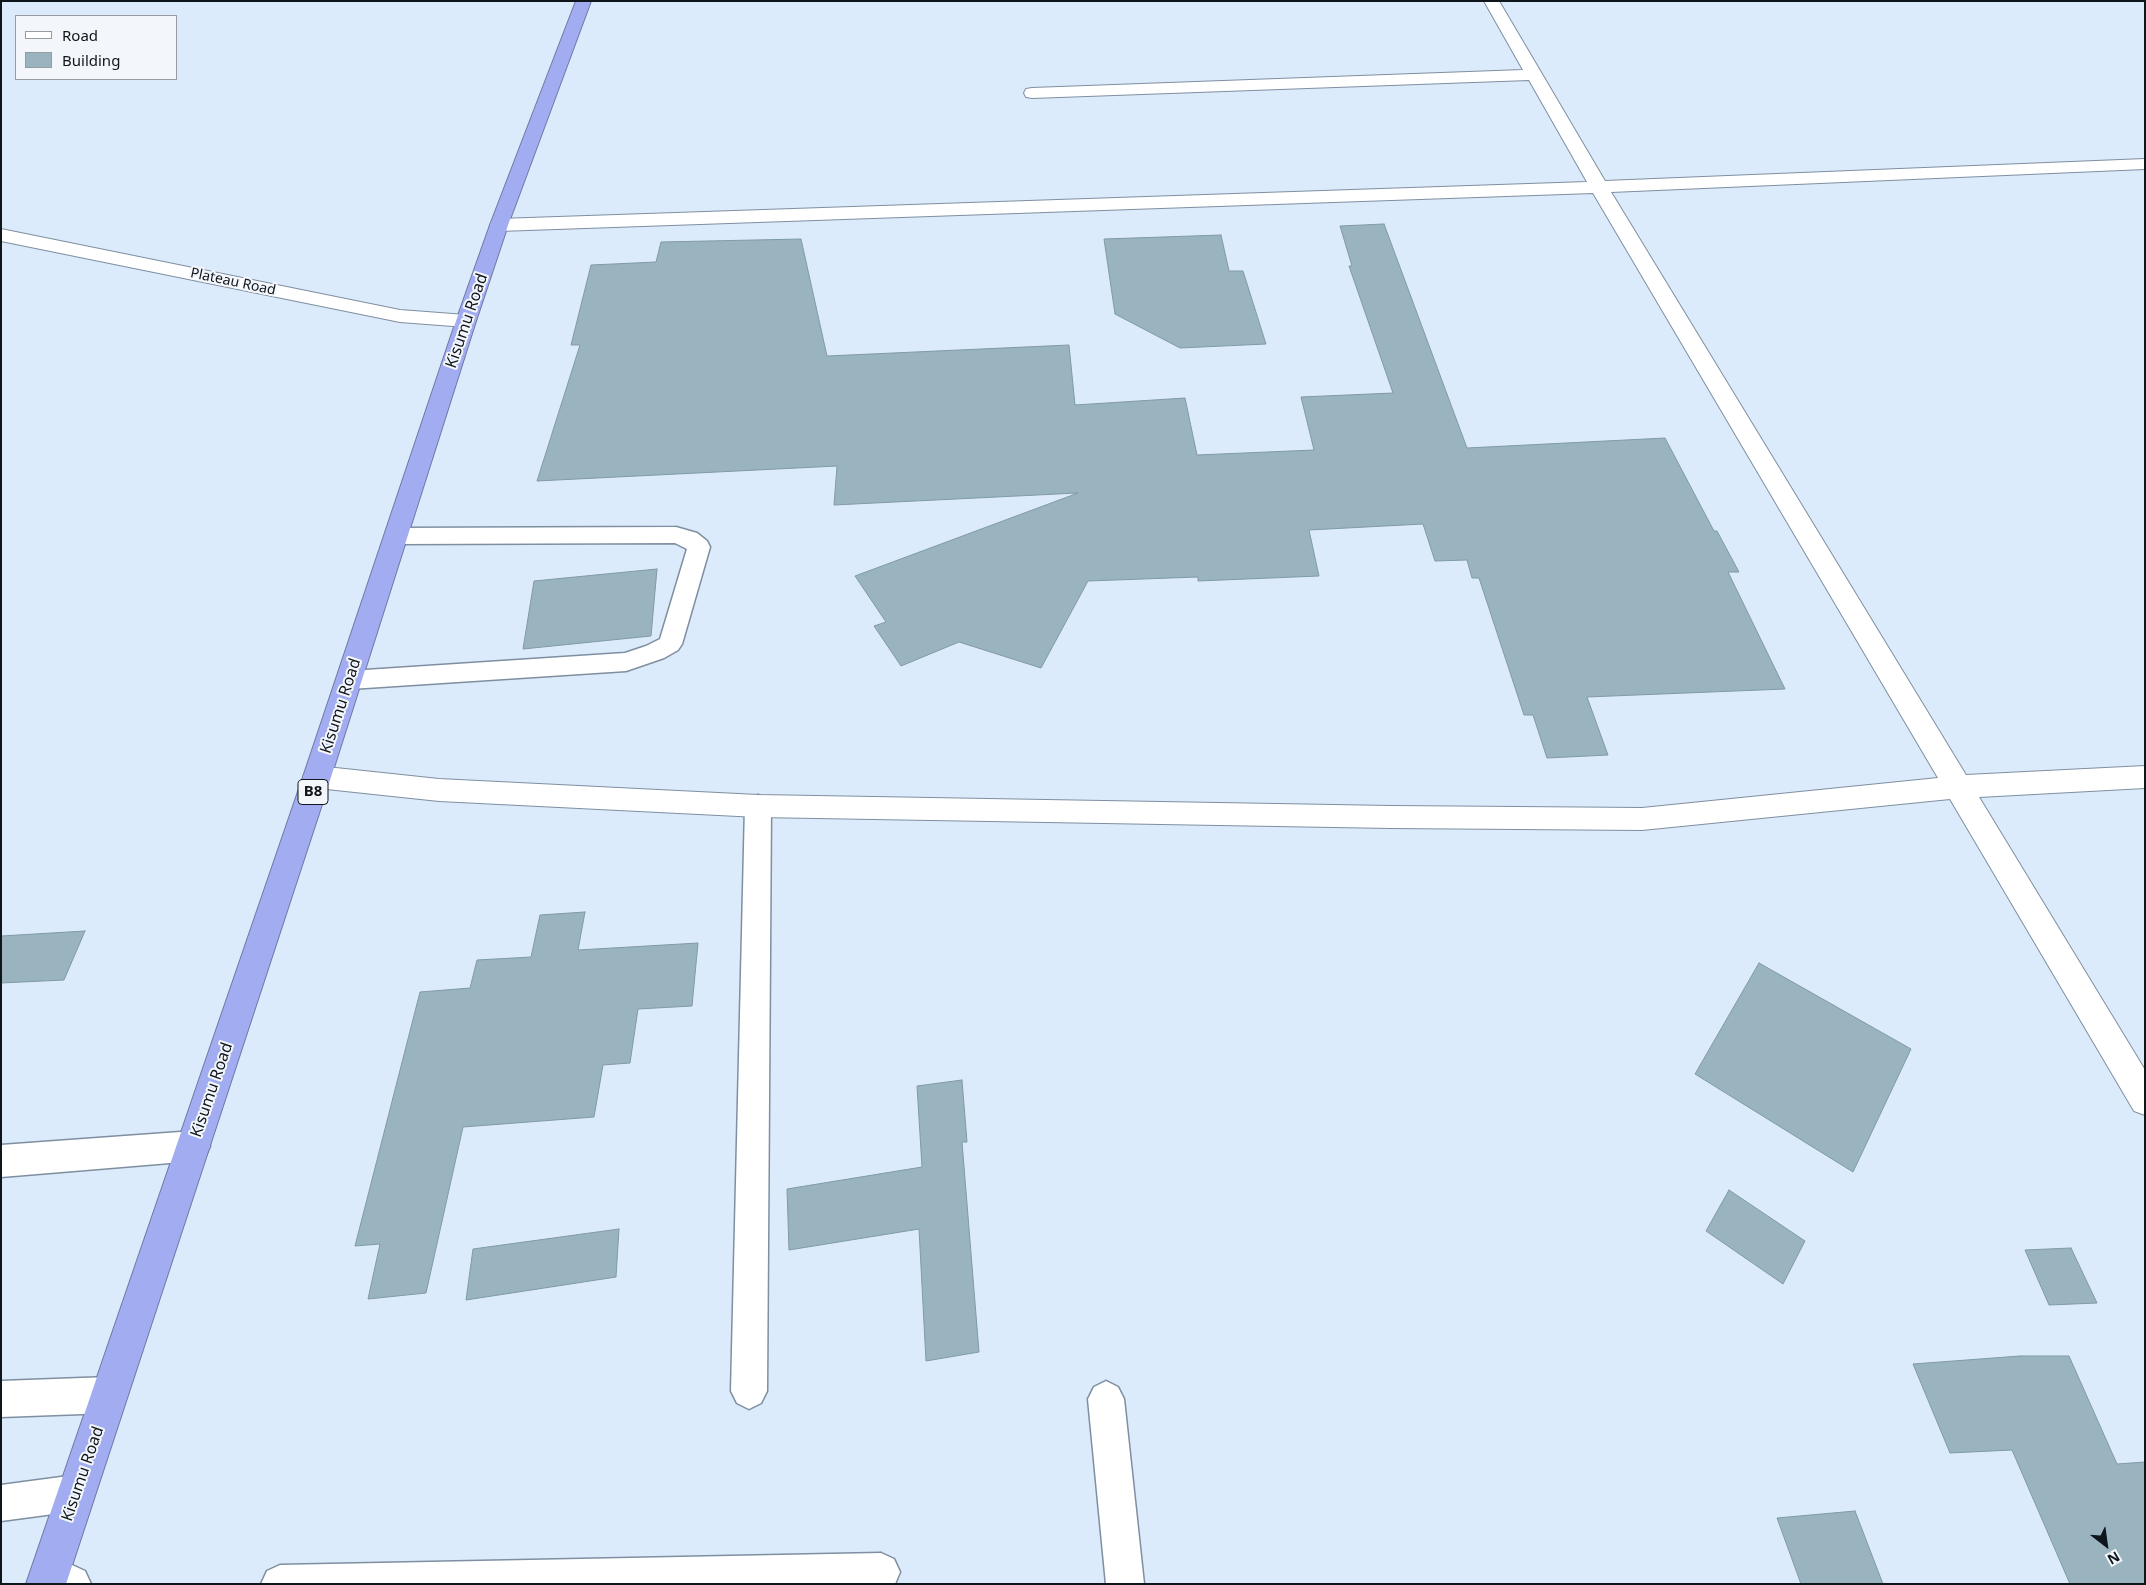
<!DOCTYPE html>
<style>
body{margin:0}
#map{position:relative;width:2146px;height:1585px;overflow:hidden;background:#dcebfb;font-family:"Noto Sans",sans-serif}
canvas{display:block}
.frame{position:absolute;inset:0;border:2px solid #0e151b;pointer-events:none}
.legend{position:absolute;left:15px;top:15px;width:162px;height:65px;box-sizing:border-box;background:#f3f6fb;border:1px solid #979ca1;margin:0;padding:6px 9px;list-style:none;font-size:15px;color:#0e151b}
.legend li{display:flex;align-items:center;gap:10px;height:25px}
.legend b{width:25px;border:1px solid #979ca1}
.north{position:absolute;left:2081px;top:1520px;width:50px;height:50px;-webkit-text-stroke:4px #f3f6fb;paint-order:stroke;rotate:150deg;font-size:14px;font-weight:700;line-height:20px;text-align:center;color:#0e151b}
.north::after{content:'';display:block;margin:auto;width:18px;height:22px;background:#0e151b;clip-path:polygon(50% 0,100% 100%,50% 72%,0 100%)}
</style>
<div id="map">
<canvas width="2146" height="1585"></canvas>
<div class="frame"></div>
<ul class="legend">
<li><b style="height:6px;background:#fff"></b>Road</li>
<li><b style="height:14px;background:#99b4bf"></b>Building</li>
</ul>
<div class="north">N</div>
</div>
<script>
const g = document.querySelector('canvas').getContext('2d');
g.lineJoin = 'round';
function fillPath(path, color) { g.fillStyle = color; g.fill(path, 'evenodd'); }
const poly = rows => new Path2D(rows.map(r => 'M' + r).join(''));
function stroke(path, color, width, dash) { g.strokeStyle = color; g.lineWidth = width; g.lineCap = dash ? 'butt' : 'round'; g.setLineDash(dash || []); g.stroke(path); }
function write(font, color, halo, rows, align = 'center') {
  g.font = font + ' "Noto Sans",sans-serif'; g.lineWidth = 4; g.setLineDash([]); g.textBaseline = 'middle'; g.strokeStyle = halo; g.fillStyle = color; for (const [text, x, y, turn = 0] of rows) {
    g.save(); g.translate(x, y); g.rotate((+turn || 0) * Math.PI / 180); g.textAlign = isNaN(turn) ? turn : align; if (halo) g.strokeText(text, 0, 0); g.fillText(text, 0, 0); g.restore();
  }
}
const building = poly([
 [1384,224,1467,448,1665,438,1714,531,1717,531,1739,572,1728,572,1785,689,1587,697,1608,755,1547,758,1533,715,1524,715,1479,578,1472,578,1467,560,1435,561,1423,524,1309,530,1319,576,1198,581,1198,577,1088,581,1041,668,959,642,901,666,874,626,886,622,855,576,1078,493,834,505,837,466,537,481,580,345,571,345,591,265,656,262,661,242,801,239,827,356,1069,345,1075,405,1185,398,1197,455,1314,450,1301,397,1393,393,1349,266,1352,266,1340,226,1384,224],
 [1221,235,1229,271,1243,271,1266,344,1180,348,1115,314,1104,239,1221,235],
 [657,569,651,636,523,649,534,581,657,569],
 [585,912,578,950,698,943,692,1006,638,1009,630,1063,603,1065,594,1117,463,1127,426,1293,368,1299,380,1244,355,1246,420,992,470,988,477,960,531,957,540,915,585,912],
 [85,931,64,980,1,983,1,936,85,931],
 [1759,963,1911,1049,1853,1172,1695,1074,1759,963],
 [962,1080,967,1142,962,1142,979,1352,926,1361,919,1229,789,1250,787,1189,922,1167,917,1086,962,1080],
 [1729,1190,1805,1241,1783,1284,1706,1231,1729,1190],
 [619,1229,616,1277,466,1300,473,1249,619,1229],
 [2071,1248,2097,1303,2049,1305,2025,1250,2071,1248],
 [2020,1356,2069,1356,2117,1464,2145,1462,2145,1584,2070,1584,2012,1450,1950,1453,1913,1364,2020,1356],
 [1855,1511,1883,1584,1801,1584,1777,1518,1855,1511]
]);
fillPath(building, '#99b4bf');
stroke(building, '#809aa5', 1);
const lane = poly([
 [676,527,697,533,707,541,710,547,682,644,678,650,664,658,626,671,350,689,341,687,338,680,341,673,350,671,625,653,646,646,660,639,687,549,675,543,396,544,388,541,385,536,388,531,396,528,676,527],
 [758,795,767,798,771,806,767,1391,761,1403,749,1409,737,1403,731,1391,745,806,749,798,758,795],
 [194,1131,205,1135,210,1146,205,1157,194,1161,1,1177,1,1145,194,1131],
 [109,1377,121,1383,127,1395,121,1407,109,1413,1,1417,1,1381,109,1377],
 [1106,1381,1118,1387,1124,1399,1144,1584,1106,1584,1088,1399,1094,1387,1106,1381],
 [76,1475,89,1480,94,1493,89,1506,76,1511,1,1521,1,1485,76,1475],
 [881,1553,894,1559,900,1572,895,1584,261,1584,267,1571,280,1565,881,1553],
 [46,1565,72,1565,85,1571,91,1584,27,1584,33,1571,46,1565]
]);
const street = poly([
 [1484,1,1499,1,1605,181,2145,159,2145,169,1611,192,1966,775,2145,766,2145,788,1979,797,2145,1070,2145,1115,2134,1111,1950,799,1642,830,1391,828,758,817,439,801,317,788,307,785,303,777,307,769,317,766,439,779,758,795,1391,806,1642,808,1938,778,1593,193,499,231,492,229,490,225,492,221,499,219,1587,182,1529,80,1032,98,1026,97,1024,93,1026,89,1032,88,1523,70,1484,1]
]);
const secondary = poly([
 [1,229,400,310,466,315,473,317,476,321,473,325,466,327,400,322,1,241,1,229]
]);
const highway = poly([
 [576,1,591,1,508,225,476,321,331,777,66,1584,26,1584,303,777,456,321,490,225,576,1]
]);
stroke(lane, '#7e8fa1', 3);
stroke(street, '#7e8fa1', 2);
stroke(secondary, '#7e8fa1', 2);
stroke(highway, '#6e78a5', 2);
fillPath(lane, '#fff');
fillPath(street, '#fff');
fillPath(secondary, '#fff');
fillPath(highway, '#a1adf0');
write('14px', '#0e151b', '#f3f6fb', [
 ["Plateau Road",233,282,12]
]);
for (const [x, y, w] of [
 [313,792,30]
]) { const box = new Path2D(); box.roundRect(x - w / 2, y - 12.5, w, 25, 4); g.fillStyle = '#f3f6fb'; g.fill(box); stroke(box, '#0e151b', 1); }
write('bold 15px', '#0e151b', null, [
 ["B8",313,792]
]);
write('16px', '#0e151b', '#f3f6fb', [
 ["Kisumu Road",467,321,-71],
 ["Kisumu Road",341,706,-72],
 ["Kisumu Road",212,1090,-71],
 ["Kisumu Road",83,1474,-71]
]);
</script>
